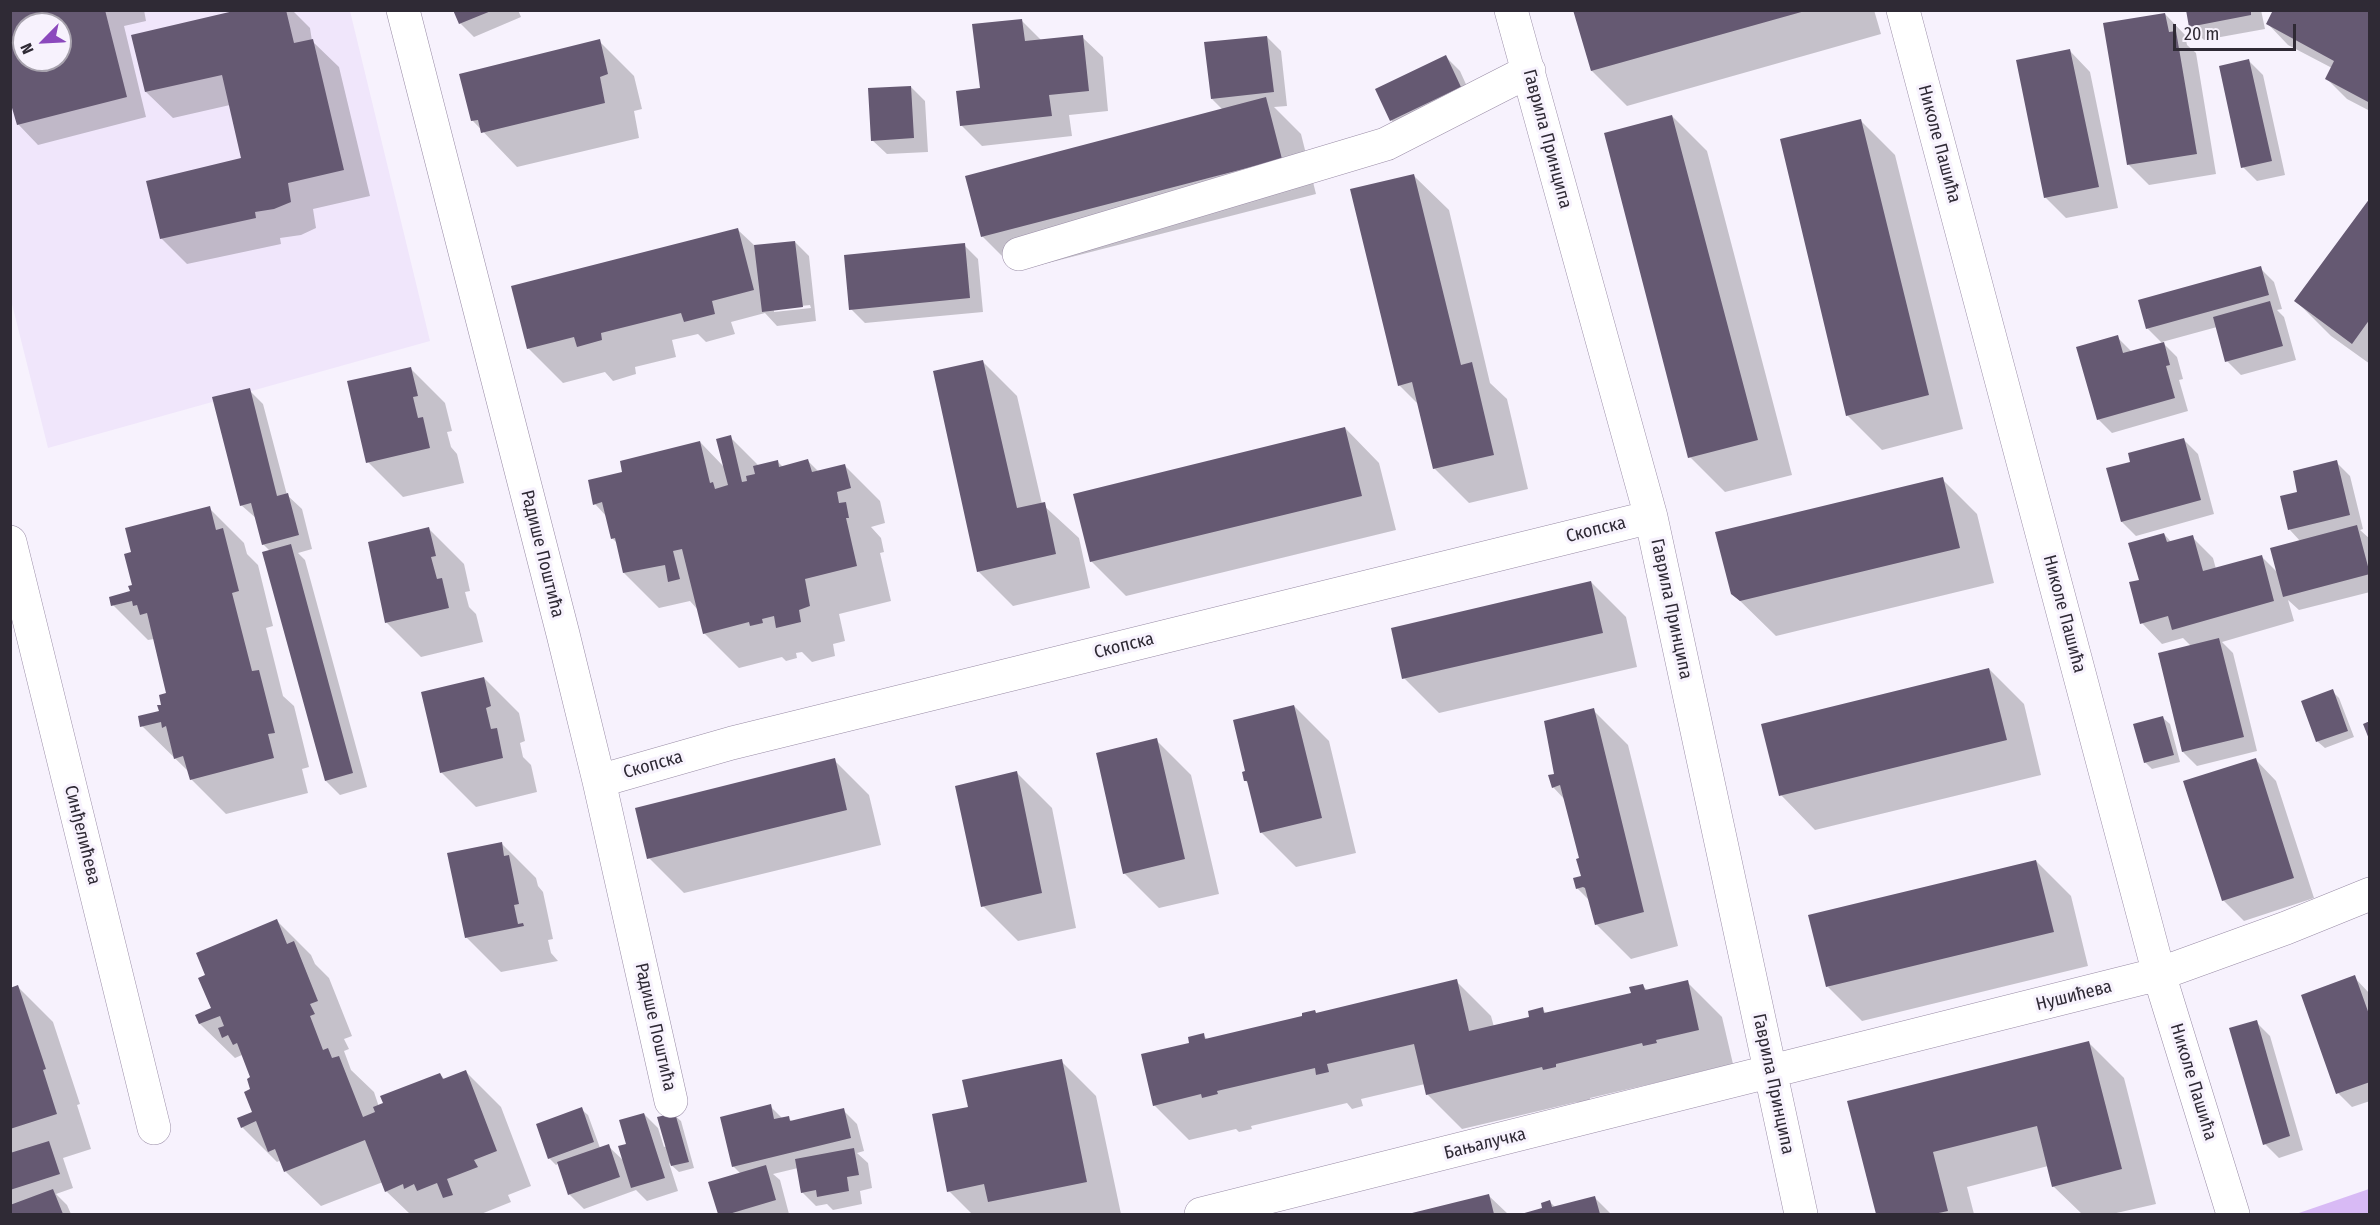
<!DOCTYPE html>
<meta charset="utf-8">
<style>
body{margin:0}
#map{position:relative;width:2380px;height:1225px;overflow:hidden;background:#f7f2fd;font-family:"Fira Sans Condensed",sans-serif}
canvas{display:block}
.frame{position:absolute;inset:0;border:12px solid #2f2a35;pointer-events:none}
.north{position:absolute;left:12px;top:12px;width:60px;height:60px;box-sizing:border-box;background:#f7f2fd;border:2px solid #a7a2ad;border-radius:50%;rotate:246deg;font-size:16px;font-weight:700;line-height:24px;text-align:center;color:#2f2a35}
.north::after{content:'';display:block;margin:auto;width:21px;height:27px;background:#8b49bd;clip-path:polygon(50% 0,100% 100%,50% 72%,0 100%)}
.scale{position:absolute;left:2173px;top:24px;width:123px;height:27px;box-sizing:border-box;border:3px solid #2f2a35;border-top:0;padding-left:8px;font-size:18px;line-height:21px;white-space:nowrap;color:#2f2a35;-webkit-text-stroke:4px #f7f2fd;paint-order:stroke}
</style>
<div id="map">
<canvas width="2380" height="1225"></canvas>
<div class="frame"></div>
<div class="north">N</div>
<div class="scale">20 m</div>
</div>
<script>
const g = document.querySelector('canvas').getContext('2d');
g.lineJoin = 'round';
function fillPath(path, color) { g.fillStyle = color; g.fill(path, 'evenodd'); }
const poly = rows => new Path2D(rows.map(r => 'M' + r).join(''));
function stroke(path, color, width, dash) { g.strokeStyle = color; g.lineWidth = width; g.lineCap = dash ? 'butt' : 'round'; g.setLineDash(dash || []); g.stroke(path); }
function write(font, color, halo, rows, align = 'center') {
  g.font = font + ' "Fira Sans Condensed",sans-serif'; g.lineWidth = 6; g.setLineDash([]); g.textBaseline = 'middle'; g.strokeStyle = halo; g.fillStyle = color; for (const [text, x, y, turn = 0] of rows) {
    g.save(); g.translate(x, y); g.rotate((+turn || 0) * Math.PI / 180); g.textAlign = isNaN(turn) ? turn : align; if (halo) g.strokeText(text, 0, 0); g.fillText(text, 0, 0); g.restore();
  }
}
fillPath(poly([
 [10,11,350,11,430,341,48,448,11,300],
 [24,24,60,24,60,60,24,60]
]), '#f0e6fb');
fillPath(poly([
 [2369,1189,2369,1214,2296,1214]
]), '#d8baf5');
fillPath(poly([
 [10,10,144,10,146,21,124,26,146,117,38,145,18,124],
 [24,24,60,24,60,60,24,60],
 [245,10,292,10,310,28,312,41,339,67,370,196,313,209,316,228,301,235,280,238,281,244,187,264,161,238,243,159,230,105,173,118,146,92,132,36],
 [455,10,518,10,521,17,474,37,460,23],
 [1575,10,1874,10,1881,34,1627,106,1592,71],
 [2187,10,2261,10,2265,29,2204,40,2190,26],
 [2370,10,2370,111,2347,99,2327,79,2332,68,2288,45,2268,24],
 [2165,14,2185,35,2187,45,2196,53,2216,174,2149,185,2129,165],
 [1021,20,1042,41,1082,37,1103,57,1108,111,1069,115,1072,136,982,146,961,125],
 [1267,37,1281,51,1287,106,1274,107,1301,134,1316,194,1017,271,982,236,1223,110,1212,99],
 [599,41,634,76,642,109,634,111,639,138,517,167,472,120],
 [2070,51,2090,72,2118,208,2066,218,2045,197],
 [1446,57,1460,71,1474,102,1405,134,1391,120],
 [2249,61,2263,75,2285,175,2257,181,2243,167],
 [911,87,925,101,928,152,887,154,872,140],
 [1672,116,1707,151,1792,475,1725,492,1690,457],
 [1860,120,1895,155,1963,429,1882,450,1847,415],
 [1414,176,1449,210,1490,383,1507,399,1528,489,1469,503,1434,468,1419,405,1399,385],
 [2370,200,2370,364,2331,336,2296,301],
 [738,230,755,246,795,242,809,256,816,321,777,326,765,313,731,322,735,334,706,342,698,334,672,340,676,357,635,367,636,374,613,381,605,372,563,383,528,348],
 [810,305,811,308,774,312,774,309],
 [964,245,978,259,983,312,865,323,851,309],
 [2260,268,2274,282,2282,309,2277,310,2284,317,2296,360,2241,375,2227,361,2217,327,2162,342,2177,357,2183,379,2179,380,2188,411,2112,433,2098,419,2117,337,2132,352,2163,344,2147,328],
 [982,361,1017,396,1042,504,1079,538,1090,588,1013,606,978,571],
 [410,368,445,403,452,431,447,432,451,447,457,454,464,483,403,497,368,462],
 [249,390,263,404,287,495,302,509,312,549,298,553,305,560,367,787,340,795,326,781,270,551,263,544,257,519,241,505],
 [1345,428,1379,463,1396,530,1126,596,1091,561],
 [730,437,759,466,777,461,784,468,808,461,819,472,845,466,880,501,885,523,871,527,881,538,884,552,880,553,891,601,839,614,845,641,833,644,835,656,812,662,802,652,796,653,797,658,786,661,782,657,739,668,704,633,698,610,690,601,659,608,624,573,618,544,612,538,607,517,595,504,624,473,700,442,725,468],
 [2184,440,2198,454,2214,514,2136,536,2122,522,2132,463],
 [2336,462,2350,476,2363,529,2360,530,2370,539,2370,592,2299,610,2288,600,2294,621,2222,642,2233,653,2257,751,2197,766,2183,752,2191,646,2183,638,2162,644,2142,623,2141,581,2164,534,2172,543,2192,537,2213,558,2216,569,2261,556,2279,574,2301,542,2290,530,2299,493],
 [1942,479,1977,514,1994,583,1776,636,1732,593],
 [209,508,244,543,247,554,258,565,273,626,266,628,283,696,294,706,309,767,302,769,308,793,226,814,191,779,189,772,142,726,160,712,168,694,154,639,148,640,113,605,131,593,134,586,133,553],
 [429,529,464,564,470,591,465,592,469,607,476,614,483,642,421,657,386,622],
 [1591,582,1626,617,1637,667,1439,713,1404,678],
 [1989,669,2024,704,2041,775,1815,830,1781,795],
 [484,678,519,713,525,741,520,743,523,757,531,765,537,792,476,807,441,772],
 [2332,691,2339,698,2354,737,2325,748,2318,742,2303,702],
 [1294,706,1329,741,1356,853,1296,867,1261,832,1249,784,1245,780,1247,772],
 [1593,710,1628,745,1678,946,1631,959,1596,924,1590,901,1577,888,1582,878,1580,859,1565,800,1553,787,1556,775],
 [2163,718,2170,724,2180,762,2152,769,2145,762],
 [1156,740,1191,775,1219,894,1159,908,1124,873],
 [834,760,869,795,881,845,684,893,649,858],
 [2256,760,2276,781,2314,898,2244,921,2223,900],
 [1017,773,1052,808,1076,928,1018,941,983,906],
 [501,843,536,878,538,886,543,892,553,939,548,940,551,953,558,961,501,972,466,937],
 [2036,861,2071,896,2088,966,1862,1021,1828,987],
 [276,920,311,955,315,964,329,978,352,1036,344,1039,349,1049,344,1051,351,1070,374,1092,379,1107,440,1074,445,1080,466,1072,501,1107,531,1186,508,1195,511,1202,481,1214,410,1214,386,1191,383,1182,321,1206,286,1172,283,1165,279,1161,277,1162,242,1127,254,1113,252,1078,242,1055,235,1058,200,1024,197,1015,213,1009],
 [2354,977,2370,994,2370,1101,2352,1107,2338,1093],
 [1456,981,1491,1016,1494,1027,1531,1018,1542,1009,1547,1014,1633,994,1642,985,1648,991,1687,982,1722,1017,1733,1064,1690,1074,1691,1077,1679,1080,1676,1078,1590,1098,1590,1101,1579,1104,1577,1102,1462,1129,1427,1094,1425,1084,1361,1099,1363,1106,1352,1109,1347,1103,1251,1126,1252,1129,1239,1132,1236,1129,1189,1140,1154,1105,1191,1044,1203,1035,1208,1040],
 [18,987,53,1022,80,1104,77,1105,91,1149,63,1158,73,1188,56,1194,67,1205,71,1214,10,1214,10,989],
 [2256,1022,2270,1036,2303,1150,2279,1158,2265,1144],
 [2089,1043,2124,1078,2156,1204,2112,1214,2082,1214,2053,1186,2048,1166,1967,1187,1974,1214,1878,1214,1849,1102],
 [1061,1061,1096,1096,1121,1214,972,1214,949,1191,970,1108],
 [770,1106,783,1119,788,1118,793,1122,843,1110,857,1124,864,1151,857,1153,868,1163,872,1188,860,1191,862,1204,833,1210,827,1204,816,1206,802,1192,798,1168,773,1174,780,1180,789,1214,720,1214,710,1183,741,1174,733,1166],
 [581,1109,588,1115,600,1148,608,1146,625,1162,628,1145,644,1114,658,1128,664,1147,667,1146,674,1115,681,1121,694,1168,679,1172,669,1163,678,1191,647,1201,636,1190,584,1209,570,1195,559,1163,556,1165,549,1158],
 [1488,1195,1508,1214,1410,1214],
 [1595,1198,1611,1214,1524,1214,1544,1210,1550,1202,1555,1207]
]), '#0003');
fillPath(poly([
 [10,10,105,10,127,97,17,125,10,101],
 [24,24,60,24,60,60,24,60],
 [238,10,286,10,294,43,313,39,344,170,288,183,291,202,274,209,255,212,256,218,160,239,146,181,241,158,222,75,145,92,131,35],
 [453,10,491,10,491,11,459,24],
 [1573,10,1805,10,1805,11,1591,71],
 [2186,10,2251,10,2251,15,2189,27],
 [2273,10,2370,10,2370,103,2325,79,2334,61,2266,24],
 [2165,13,2169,32,2176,31,2197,154,2127,165,2103,23],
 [1022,19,1025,41,1083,35,1089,91,1049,95,1052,116,960,126,956,91,980,88,972,24],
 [1267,36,1274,92,1211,99,1204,42],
 [600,39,608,74,600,77,605,103,481,133,478,120,471,121,459,74],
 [2070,49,2099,187,2044,198,2016,60],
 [1446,55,1461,87,1390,121,1375,89],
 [2249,59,2272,161,2241,168,2219,66],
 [911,86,914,138,871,141,868,88],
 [1266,97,1282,159,981,237,965,176],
 [1672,115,1758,440,1688,458,1604,133],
 [1861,119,1929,395,1846,416,1780,139],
 [1414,174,1461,365,1472,362,1494,455,1433,469,1412,382,1398,386,1350,189],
 [2370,198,2370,319,2352,344,2294,301],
 [738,228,754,290,712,301,715,314,684,322,681,313,601,333,602,340,577,347,574,337,527,349,511,286],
 [795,241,803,307,762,312,754,245],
 [965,243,970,298,849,310,844,255],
 [2261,266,2269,295,2146,329,2138,300],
 [2270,301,2283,346,2225,362,2213,317],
 [2118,335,2123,353,2164,342,2170,365,2166,366,2175,398,2097,420,2076,347],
 [983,360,1017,508,1045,502,1056,554,977,572,933,371],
 [411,367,418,396,413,397,418,418,423,417,430,448,366,463,347,381],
 [250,388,277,496,288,493,299,535,262,545,251,503,240,506,212,397],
 [1345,427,1362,496,1090,562,1073,494],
 [731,435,742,482,747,481,746,476,755,474,753,466,778,460,779,467,808,459,812,472,845,464,851,488,837,492,839,503,846,502,849,518,846,518,857,566,805,579,810,606,799,610,801,622,776,628,774,616,762,619,763,623,750,626,749,622,703,634,682,549,673,551,680,579,668,582,665,565,623,573,615,538,611,539,602,502,593,505,588,480,622,472,620,461,700,441,710,483,713,482,715,489,728,485,716,439],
 [2184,438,2201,500,2121,522,2106,468,2130,462,2128,453],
 [2337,460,2350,515,2288,530,2280,496,2297,492,2293,471],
 [1943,477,1960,548,1740,601,1731,594,1715,532],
 [210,506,216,530,223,528,239,591,232,593,252,671,259,670,275,733,268,734,274,758,190,780,183,756,174,759,166,726,162,728,161,722,140,727,138,716,159,711,157,705,161,705,159,695,166,693,147,613,140,615,137,605,133,606,132,601,111,606,109,597,130,591,128,586,132,585,124,554,131,552,125,528],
 [2357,525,2370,574,2283,597,2270,548],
 [429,527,436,556,431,557,437,579,442,578,449,608,385,623,368,542],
 [2164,533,2167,542,2193,535,2203,571,2262,555,2274,601,2172,630,2168,616,2140,624,2129,582,2139,580,2128,543],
 [291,544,353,773,325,781,262,552],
 [1591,581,1603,633,1402,679,1391,628],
 [2219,638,2244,737,2182,752,2158,653],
 [1989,668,2007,740,1779,796,1761,724],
 [484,677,491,706,486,708,491,729,497,728,503,758,440,773,421,692],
 [2333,689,2348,731,2316,742,2301,701],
 [1294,705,1322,818,1260,833,1247,781,1244,781,1242,772,1245,771,1233,720],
 [1594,708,1644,912,1595,925,1585,888,1583,887,1576,889,1573,878,1581,876,1576,859,1579,858,1560,785,1552,788,1548,775,1554,774,1544,721],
 [2163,716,2174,755,2144,763,2133,724],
 [2370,721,2370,739,2369,739,2363,724],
 [1157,738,1185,859,1123,874,1096,753],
 [835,758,847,810,647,859,635,808],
 [2256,758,2294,878,2222,901,2183,781],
 [1017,771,1042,893,981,907,955,786],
 [502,842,504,856,509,855,519,904,514,905,518,924,523,923,524,926,465,938,447,853],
 [2036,860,2054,932,1826,987,1808,915],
 [277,919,287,944,294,941,318,1001,310,1004,315,1014,310,1016,323,1050,328,1048,332,1058,339,1056,363,1117,375,1112,373,1107,383,1103,380,1096,440,1073,443,1079,466,1070,497,1151,474,1160,478,1167,447,1179,453,1195,443,1198,437,1183,417,1191,414,1184,404,1189,403,1184,385,1192,365,1140,284,1172,275,1149,268,1152,256,1121,241,1128,237,1118,252,1112,244,1092,250,1089,247,1079,250,1077,237,1043,233,1045,228,1035,222,1038,218,1028,224,1026,220,1016,199,1024,195,1015,211,1008,198,978,205,975,196,953],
 [2355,975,2370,1017,2370,1082,2336,1094,2301,995],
 [1457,979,1469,1031,1529,1017,1528,1011,1543,1007,1544,1013,1631,993,1629,987,1643,984,1645,990,1688,980,1699,1030,1656,1040,1657,1043,1643,1046,1642,1043,1556,1064,1556,1067,1543,1070,1542,1067,1426,1095,1414,1044,1327,1064,1329,1072,1316,1075,1315,1068,1217,1091,1218,1094,1202,1098,1201,1094,1153,1106,1141,1054,1189,1043,1188,1037,1204,1033,1205,1039,1302,1016,1302,1013,1315,1010,1316,1013],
 [18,985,46,1069,43,1070,57,1114,10,1129,10,988],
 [2257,1020,2290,1136,2263,1145,2229,1028],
 [2089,1041,2122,1169,2052,1187,2037,1126,1933,1152,1948,1211,1934,1214,1876,1214,1847,1101],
 [1062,1059,1087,1182,988,1202,984,1184,947,1192,932,1114,968,1107,962,1080],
 [771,1104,774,1119,789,1116,790,1121,844,1108,851,1138,732,1167,720,1117],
 [582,1107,594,1142,548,1159,536,1124],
 [644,1113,665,1178,631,1188,618,1146,626,1144,619,1120],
 [675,1113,689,1162,671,1166,657,1117],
 [49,1141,60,1174,10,1190,10,1153],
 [609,1144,620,1177,568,1195,557,1162],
 [854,1148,859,1175,847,1177,849,1191,817,1197,816,1190,801,1193,795,1159],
 [766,1165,776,1200,729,1214,718,1214,708,1182],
 [53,1189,63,1214,10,1214,10,1205],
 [1489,1194,1494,1214,1408,1214],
 [1595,1196,1600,1214,1521,1214,1542,1208,1541,1203,1550,1200,1552,1207]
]), '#655972');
const minor = poly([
 [403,10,563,634,599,781,671,1101],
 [1511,10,1651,517,1801,1214],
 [1903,10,2159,974,2233,1214],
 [1019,254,1386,144,1529,71],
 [10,542,154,1128],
 [599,781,732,743,1651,517],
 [1201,1214,2159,974,2286,928,2370,894]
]);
stroke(minor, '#998ca6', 34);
stroke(minor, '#fff', 33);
write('18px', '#2f2a35', '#f7f2fd', [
 ["Гаврила Принципа",1547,139,75],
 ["Николе Пашића",1939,144,75],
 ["Скопска",1596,530,-14],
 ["Радише Поштића",542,554,76],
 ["Гаврила Принципа",1671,609,78],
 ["Николе Пашића",2064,614,75],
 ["Скопска",1124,646,-14],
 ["Скопска",653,765,-16],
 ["Синђелићева",82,835,76],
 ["Нушићева",2074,996,-14],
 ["Радише Поштића",655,1027,77],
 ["Николе Пашића",2193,1082,73],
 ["Гаврила Принципа",1773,1084,78],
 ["Бањалучка",1485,1144,-14]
]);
</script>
